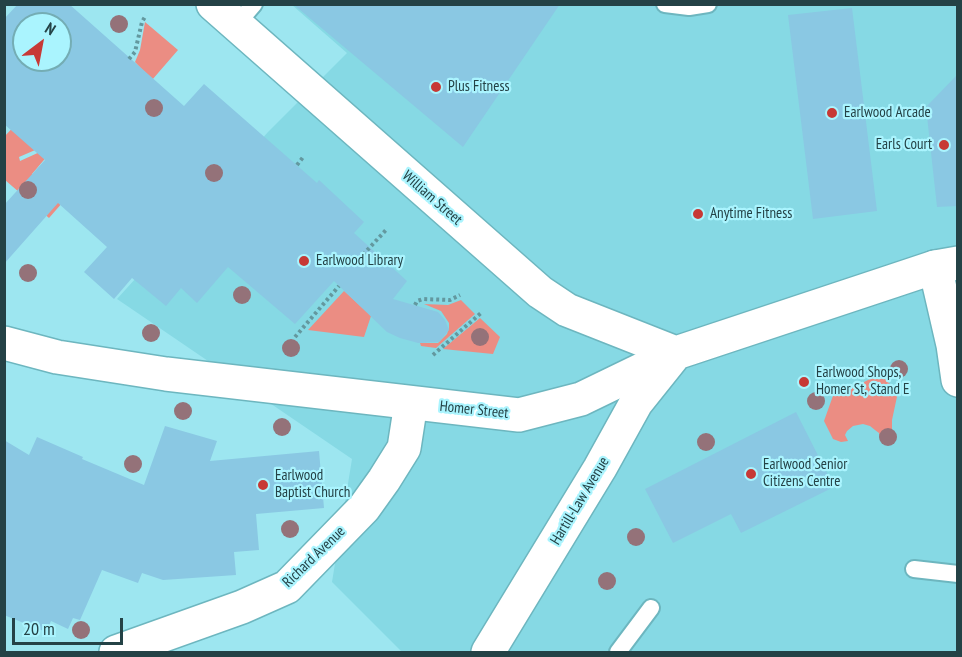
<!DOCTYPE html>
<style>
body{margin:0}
#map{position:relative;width:962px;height:657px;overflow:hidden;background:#9de6f0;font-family:"PT Sans Narrow",sans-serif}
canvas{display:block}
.frame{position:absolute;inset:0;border:6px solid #244246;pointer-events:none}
.north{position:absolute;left:12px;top:12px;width:60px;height:60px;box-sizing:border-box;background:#aaf4fe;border:2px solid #74adb4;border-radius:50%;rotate:32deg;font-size:16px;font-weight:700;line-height:24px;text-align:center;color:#244246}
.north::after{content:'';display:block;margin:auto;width:21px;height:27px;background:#c73936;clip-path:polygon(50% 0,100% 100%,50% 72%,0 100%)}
.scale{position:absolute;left:12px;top:618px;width:111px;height:27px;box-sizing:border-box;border:3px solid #244246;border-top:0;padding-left:8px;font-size:18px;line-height:21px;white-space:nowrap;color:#244246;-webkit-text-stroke:4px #aaf4fe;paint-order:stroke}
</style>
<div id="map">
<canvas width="962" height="657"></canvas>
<div class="frame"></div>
<div class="north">N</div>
<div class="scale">20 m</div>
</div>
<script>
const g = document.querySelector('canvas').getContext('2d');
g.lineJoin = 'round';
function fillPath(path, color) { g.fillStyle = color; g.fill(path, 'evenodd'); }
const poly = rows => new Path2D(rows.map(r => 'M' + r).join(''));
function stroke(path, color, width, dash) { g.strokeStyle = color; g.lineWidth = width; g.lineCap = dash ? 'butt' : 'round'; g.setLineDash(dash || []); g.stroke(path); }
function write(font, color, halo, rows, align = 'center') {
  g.font = font + ' "PT Sans Narrow",sans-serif'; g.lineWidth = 4.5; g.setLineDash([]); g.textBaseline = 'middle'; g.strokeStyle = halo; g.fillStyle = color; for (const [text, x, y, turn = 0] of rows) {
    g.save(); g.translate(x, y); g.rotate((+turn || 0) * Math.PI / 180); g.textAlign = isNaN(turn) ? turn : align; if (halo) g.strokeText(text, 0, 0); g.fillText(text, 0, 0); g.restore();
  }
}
fillPath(poly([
 [292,5,957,5,957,652,402,652,332,582,352,459,117,299,268,132,347,53]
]), '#86d9e4');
fillPath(poly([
 [145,22,178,50,152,80,135,62,140,50],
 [33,106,63,138,19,157,20,161,53,146,54,148,32,174,63,202,49,218,5,180,4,137],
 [344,291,371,316,364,337,308,330],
 [461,300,475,314,436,348,421,346,420,343,438,343,447,334,449,328,449,323,441,311,424,304,448,305],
 [480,318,500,337,493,354,443,349],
 [880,374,898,392,892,420,892,438,880,438,879,433,875,430,870,426,863,424,853,426,847,431,845,435,848,441,841,442,833,439,824,421,834,393,852,388]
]), '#eb8d83');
fillPath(poly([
 [18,4,69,4,184,106,204,84,317,183,319,180,364,222,354,233,407,281,393,299,438,312,445,320,449,330,439,342,418,343,400,338,387,332,334,281,295,324,228,267,197,303,181,288,166,306,132,278,114,299,84,272,107,247,58,203,4,264,4,205,45,160,4,124,4,19],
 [24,24,60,24,60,60,24,60],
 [293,4,560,4,463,147],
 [852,8,877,211,813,219,788,15],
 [957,75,957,206,937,207,926,107],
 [796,412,834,487,741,533,731,514,673,543,645,489],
 [165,426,217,441,210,461,319,451,324,508,256,514,259,550,234,552,236,575,163,580,142,573,138,583,102,570,80,620,73,618,68,629,51,621,46,632,4,615,4,440,29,455,37,437,83,457,82,459,144,485]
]), '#8ac8e3');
const service = poly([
 [665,4,689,7,708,4],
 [236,25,254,4],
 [914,569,958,574],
 [618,652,651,608]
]);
const minor = poly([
 [935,267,953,345,958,380],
 [116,652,242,607,287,587,364,508,384,480,404,448,411,403]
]);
const tertiary = poly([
 [4,343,57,357,166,374,519,415,581,399,676,353]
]);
const secondary = poly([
 [213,4,540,292,567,310,676,353],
 [676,353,893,281,935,267,958,263],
 [488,652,600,468,636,403,676,353]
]);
stroke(service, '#6db6bf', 20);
stroke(minor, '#6db6bf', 36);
stroke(tertiary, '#6db6bf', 36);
stroke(secondary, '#6db6bf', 36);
stroke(poly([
 [129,59,135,52,142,22,146,15],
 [297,165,304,156],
 [359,259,386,230],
 [415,305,417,301,423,299,450,300,460,295],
 [295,337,339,286],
 [433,355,481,313]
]), '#63989f', 4, [3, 3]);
stroke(service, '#fff', 16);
stroke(minor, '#fff', 33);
stroke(tertiary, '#fff', 33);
stroke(secondary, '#fff', 33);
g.fillStyle = '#947279';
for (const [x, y] of [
 [119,24],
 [154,108],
 [214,173],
 [28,190],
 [28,273],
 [242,295],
 [151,333],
 [480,337],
 [291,348],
 [899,369],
 [816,401],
 [183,411],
 [282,427],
 [888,437],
 [706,442],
 [133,464],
 [290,529],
 [636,537],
 [607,581],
 [81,630]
]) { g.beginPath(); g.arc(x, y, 9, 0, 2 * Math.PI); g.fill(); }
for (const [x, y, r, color] of [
 [436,87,6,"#c73936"],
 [832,113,6,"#c73936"],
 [944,145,6,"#c73936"],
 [698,214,6,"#c73936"],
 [304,261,6,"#c73936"],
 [804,382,6,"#c73936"],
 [751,474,6,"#c73936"],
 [263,485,6,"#c73936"]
]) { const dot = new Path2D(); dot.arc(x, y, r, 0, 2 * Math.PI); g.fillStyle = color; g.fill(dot); stroke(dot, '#aaf4fe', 2); }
write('15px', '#244246', '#aaf4fe', [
 ["Plus Fitness",448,87],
 ["Earlwood Arcade",844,113],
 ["Earls Court",932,145,"right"],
 ["Anytime Fitness",710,214],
 ["Earlwood Library",316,261],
 ["Earlwood Shops,",816,373],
 ["Homer St, Stand E",816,390],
 ["Earlwood Senior",763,465],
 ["Citizens Centre",763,482],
 ["Earlwood",275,476],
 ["Baptist Church",275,493]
], 'left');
write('15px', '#244246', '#aaf4fe', [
 ["William Street",432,198,41],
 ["Homer Street",474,410,6],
 ["Hartill-Law Avenue",580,501,-59],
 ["Richard Avenue",314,557,-44]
]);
</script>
